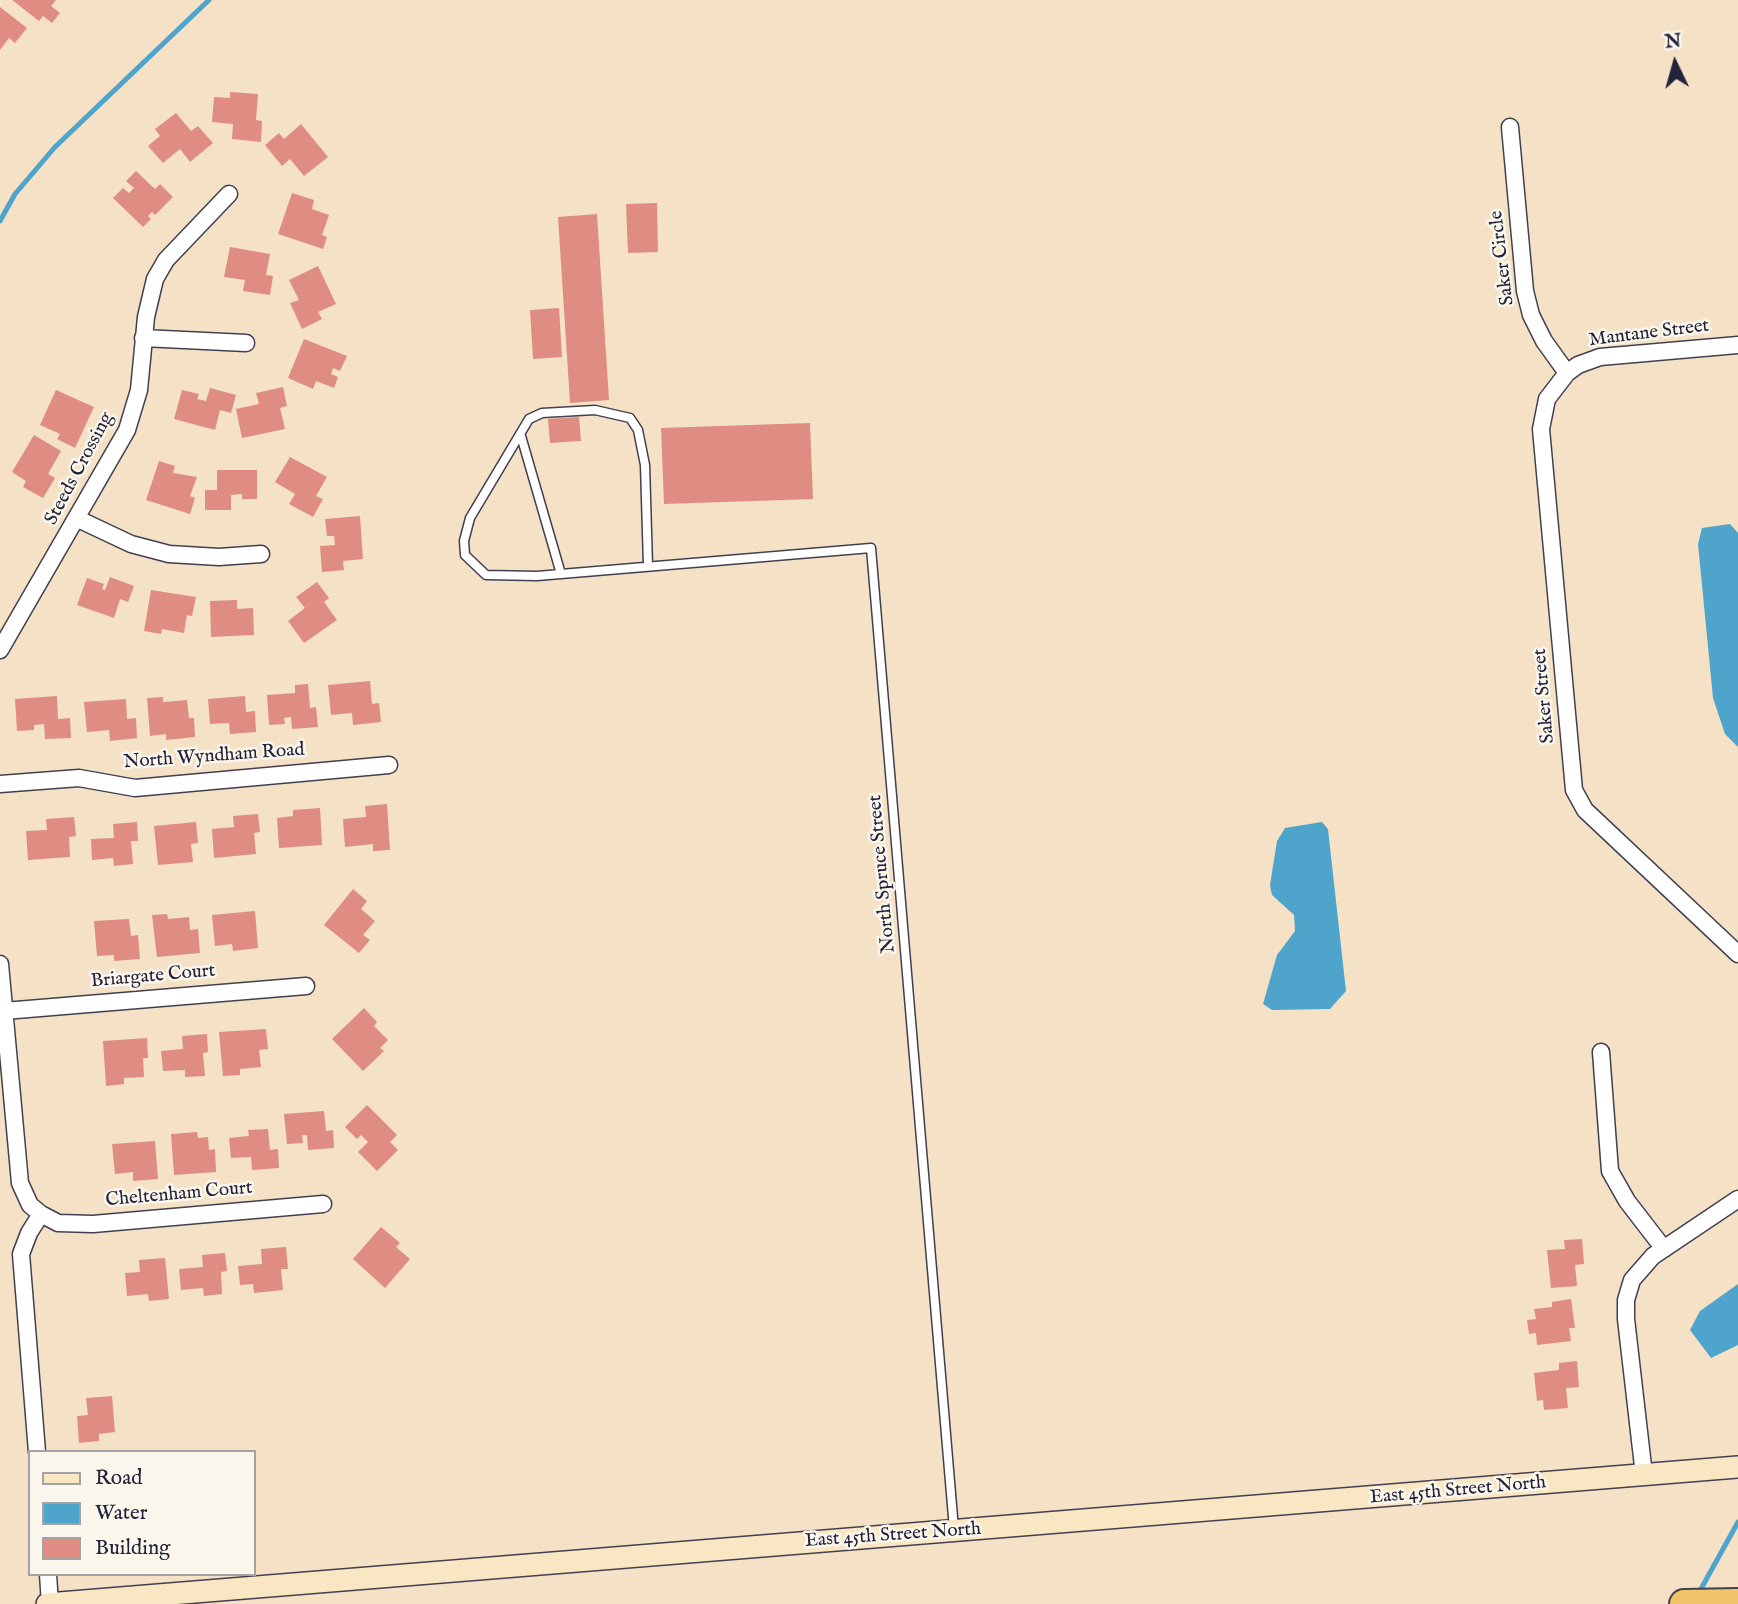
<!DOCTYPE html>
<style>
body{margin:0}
#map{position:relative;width:1738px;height:1604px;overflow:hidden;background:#f4e1c6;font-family:"IM FELL English",serif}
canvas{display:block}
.legend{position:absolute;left:28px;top:1450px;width:228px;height:126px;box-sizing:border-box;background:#fbf7ec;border:2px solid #a4a2a5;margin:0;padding:9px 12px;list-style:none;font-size:21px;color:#22223b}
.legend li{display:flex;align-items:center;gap:14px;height:35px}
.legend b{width:35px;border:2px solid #a4a2a5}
.north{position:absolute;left:1640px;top:28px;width:70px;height:70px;-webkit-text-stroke:5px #fbf7ec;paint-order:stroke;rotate:355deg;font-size:19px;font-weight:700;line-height:28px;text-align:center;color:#22223b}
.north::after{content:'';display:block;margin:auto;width:24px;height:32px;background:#22223b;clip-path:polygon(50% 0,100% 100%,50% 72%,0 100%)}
</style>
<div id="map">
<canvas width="1738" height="1604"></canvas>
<ul class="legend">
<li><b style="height:9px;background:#f9e7c3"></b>Road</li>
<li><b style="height:19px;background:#4fa4cb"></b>Water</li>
<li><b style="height:19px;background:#df8d83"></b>Building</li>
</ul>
<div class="north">N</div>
</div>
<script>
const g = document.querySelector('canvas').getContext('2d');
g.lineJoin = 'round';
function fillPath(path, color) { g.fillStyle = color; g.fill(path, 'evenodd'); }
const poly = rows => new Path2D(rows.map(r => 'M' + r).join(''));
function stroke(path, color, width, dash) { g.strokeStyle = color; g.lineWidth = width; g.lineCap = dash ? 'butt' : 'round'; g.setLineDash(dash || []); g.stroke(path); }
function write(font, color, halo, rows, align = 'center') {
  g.font = font + ' "IM FELL English",serif'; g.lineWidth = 5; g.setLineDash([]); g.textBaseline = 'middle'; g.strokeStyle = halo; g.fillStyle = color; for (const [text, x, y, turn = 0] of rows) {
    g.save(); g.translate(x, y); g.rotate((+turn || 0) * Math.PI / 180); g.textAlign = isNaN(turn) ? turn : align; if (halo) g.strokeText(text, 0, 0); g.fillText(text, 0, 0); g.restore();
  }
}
fillPath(poly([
 [1730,524,1738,533,1738,747,1725,734,1713,698,1698,544,1702,528],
 [1322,822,1328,829,1346,991,1330,1009,1272,1010,1263,1004,1277,955,1295,931,1294,915,1272,895,1270,885,1277,841,1285,828],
 [1738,1284,1738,1345,1711,1358,1690,1330,1700,1311]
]), '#4fa4cb');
stroke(poly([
 [0,221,15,194,55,147,209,0],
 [1697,1596,1738,1522]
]), '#4fa4cb', 5);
fillPath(poly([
 [12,0,56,0,51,6,60,13,52,23,43,16,39,21],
 [0,7,27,28,15,43,9,38,0,50],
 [230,92,258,94,256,120,262,121,261,142,232,139,233,124,212,122,214,97,230,98],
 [176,113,191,131,198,126,213,143,190,162,180,149,163,163,148,146,160,136,155,129],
 [301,124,328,157,304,176,290,159,282,166,265,145,279,133,284,139],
 [136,171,155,189,160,184,173,197,155,215,152,212,148,216,151,219,143,227,113,198,123,188,129,193,134,188,126,181],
 [292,193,314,200,312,209,329,215,322,235,327,237,323,249,278,234],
 [657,203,658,252,628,253,626,204],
 [597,214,609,400,570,403,558,217],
 [230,247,270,254,266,275,273,276,270,295,243,291,245,280,224,277],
 [318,266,336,304,318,312,322,319,302,329,290,303,299,300,289,280],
 [559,308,562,357,533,359,530,310],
 [304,339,347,356,340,371,333,368,331,374,338,377,334,388,316,381,313,389,288,378],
 [283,387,287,406,280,408,285,429,242,438,236,409,259,404,256,393],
 [210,388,236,395,231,413,220,410,215,430,174,419,182,390,199,394,197,399,206,401],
 [56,390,94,407,75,448,57,439,60,434,40,425],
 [579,417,581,441,550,443,548,419],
 [810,423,813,499,664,504,661,428],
 [34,435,61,451,48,474,55,478,43,498,23,487,26,481,12,472],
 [290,457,327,477,316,496,323,499,313,517,289,504,295,494,275,482],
 [159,461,175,466,173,473,197,477,190,496,195,498,190,514,146,500],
 [217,470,257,470,257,499,242,499,242,494,231,495,231,510,205,510,205,490,217,490],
 [360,516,363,559,343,561,344,570,322,572,320,546,335,545,334,536,327,536,325,519],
 [110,577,134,586,128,602,120,599,114,618,77,605,87,578,104,584,102,589,105,590],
 [317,582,329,598,324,602,337,620,304,643,288,621,305,608,296,597],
 [151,590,196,597,192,616,187,615,184,633,162,629,161,634,144,631],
 [237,600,237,609,253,608,254,635,211,637,210,601],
 [370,681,372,704,379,703,381,722,353,725,352,713,331,715,328,685],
 [308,684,310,708,316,707,318,727,292,729,291,717,284,718,285,724,269,725,267,695,295,693,295,685],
 [57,696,58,719,70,718,71,738,45,739,44,724,34,725,34,730,17,731,15,699],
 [245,696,246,712,255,711,256,732,230,734,229,723,210,724,208,699],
 [163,697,163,702,187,700,189,718,194,718,195,737,166,740,166,734,150,736,147,698],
 [126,699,127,719,136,718,137,738,110,741,109,730,87,732,84,702],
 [387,804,390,850,373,851,373,844,345,847,343,819,366,817,365,806],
 [320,808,322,845,279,848,277,818,293,816,293,810],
 [258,814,260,832,254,833,256,854,214,858,212,829,234,827,233,816],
 [74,817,76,836,69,837,70,857,28,860,26,831,47,830,46,819],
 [137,822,138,841,131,841,133,864,114,866,113,858,92,860,91,839,114,838,113,824],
 [196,822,198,843,191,844,193,862,158,865,154,826],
 [353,889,367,901,361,909,375,921,363,935,370,940,359,953,324,925],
 [255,911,258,948,233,951,232,944,215,946,212,915],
 [167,914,168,919,189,917,190,930,198,929,200,953,157,957,152,915],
 [129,919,131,936,138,935,140,959,114,961,114,955,97,956,94,921],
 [364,1008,377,1022,374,1026,388,1040,380,1048,384,1051,363,1071,332,1039],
 [266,1029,268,1049,259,1050,261,1067,240,1069,240,1075,223,1076,219,1032],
 [207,1034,208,1052,203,1053,205,1076,185,1077,185,1070,163,1071,161,1051,183,1049,182,1036],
 [147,1038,148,1058,143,1058,144,1077,124,1078,124,1084,106,1086,103,1041],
 [367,1105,397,1135,390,1142,398,1150,377,1171,358,1152,368,1142,361,1135,357,1139,345,1127],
 [324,1111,326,1131,333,1130,334,1148,308,1150,307,1135,302,1135,303,1143,287,1144,284,1114],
 [268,1129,270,1150,278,1149,279,1168,252,1170,251,1157,231,1158,229,1138,249,1136,248,1130],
 [197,1132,198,1138,208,1137,209,1150,215,1149,216,1172,174,1175,171,1134],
 [155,1141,158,1179,133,1181,133,1172,115,1174,112,1144],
 [381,1227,400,1243,396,1247,410,1259,385,1288,353,1259],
 [1582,1239,1584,1264,1575,1265,1577,1286,1551,1288,1547,1250,1565,1249,1564,1240],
 [286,1247,288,1269,281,1269,283,1290,254,1293,253,1284,240,1285,238,1266,262,1264,261,1249],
 [225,1253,227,1271,221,1272,222,1294,204,1296,203,1288,181,1290,179,1269,203,1267,202,1255],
 [165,1258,169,1299,149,1301,148,1294,127,1296,125,1273,140,1272,139,1260],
 [1571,1299,1575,1328,1569,1328,1571,1341,1537,1345,1536,1333,1529,1334,1527,1320,1536,1319,1534,1309,1552,1307,1552,1302],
 [1577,1361,1579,1387,1566,1388,1568,1408,1544,1410,1543,1400,1537,1401,1534,1373,1559,1370,1559,1363],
 [112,1396,115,1432,99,1434,99,1441,79,1443,77,1416,88,1415,86,1398]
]), '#df8d83');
const lane = poly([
 [521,436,561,574],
 [648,566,645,465,638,430,630,418,595,410,542,413,529,419,470,518,464,541,465,555,486,575,537,576,871,548,954,1529]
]);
const street = poly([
 [1510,127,1525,291,1531,315,1544,341,1567,373],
 [143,338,246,343],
 [1738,345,1600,357,1578,365,1567,373,1547,399,1541,429,1574,790,1585,810,1738,954],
 [78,519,131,544,169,554,219,557,261,554],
 [0,650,127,430,139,390,146,317,155,279,166,260,229,194],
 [0,784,79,778,135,788,389,765],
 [0,964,20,1183,30,1205,41,1214,58,1223,93,1224,323,1204],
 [4,1011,306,986],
 [1601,1052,1610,1171,1627,1201,1664,1249],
 [37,1452,21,1254,29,1233,41,1214],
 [1644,1475,1626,1319,1626,1300,1632,1280,1653,1256,1738,1199],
 [48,1574,50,1604]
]);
const secondary = poly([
 [47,1604,1738,1467]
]);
const highway = poly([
 [1684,1604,1738,1603]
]);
stroke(lane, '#423f50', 11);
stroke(street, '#423f50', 19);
stroke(secondary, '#423f50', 24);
stroke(highway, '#423f50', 32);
stroke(lane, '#fff', 8);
stroke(street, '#fff', 16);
stroke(secondary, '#f9e7c3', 21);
stroke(highway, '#f0c469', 28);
write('19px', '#22223b', '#fbf7ec', [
 ["Saker Circle",1503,258,-97],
 ["Mantane Street",1649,334,-7],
 ["Steeds Crossing",80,469,-62],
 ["Saker Street",1545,696,-95],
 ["North Wyndham Road",214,757,-4],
 ["North Spruce Street",883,874,-95],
 ["Briargate Court",153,977,-5],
 ["Cheltenham Court",179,1195,-5],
 ["East 45th Street North",1458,1491,-5],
 ["East 45th Street North",893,1536,-4]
]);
</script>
